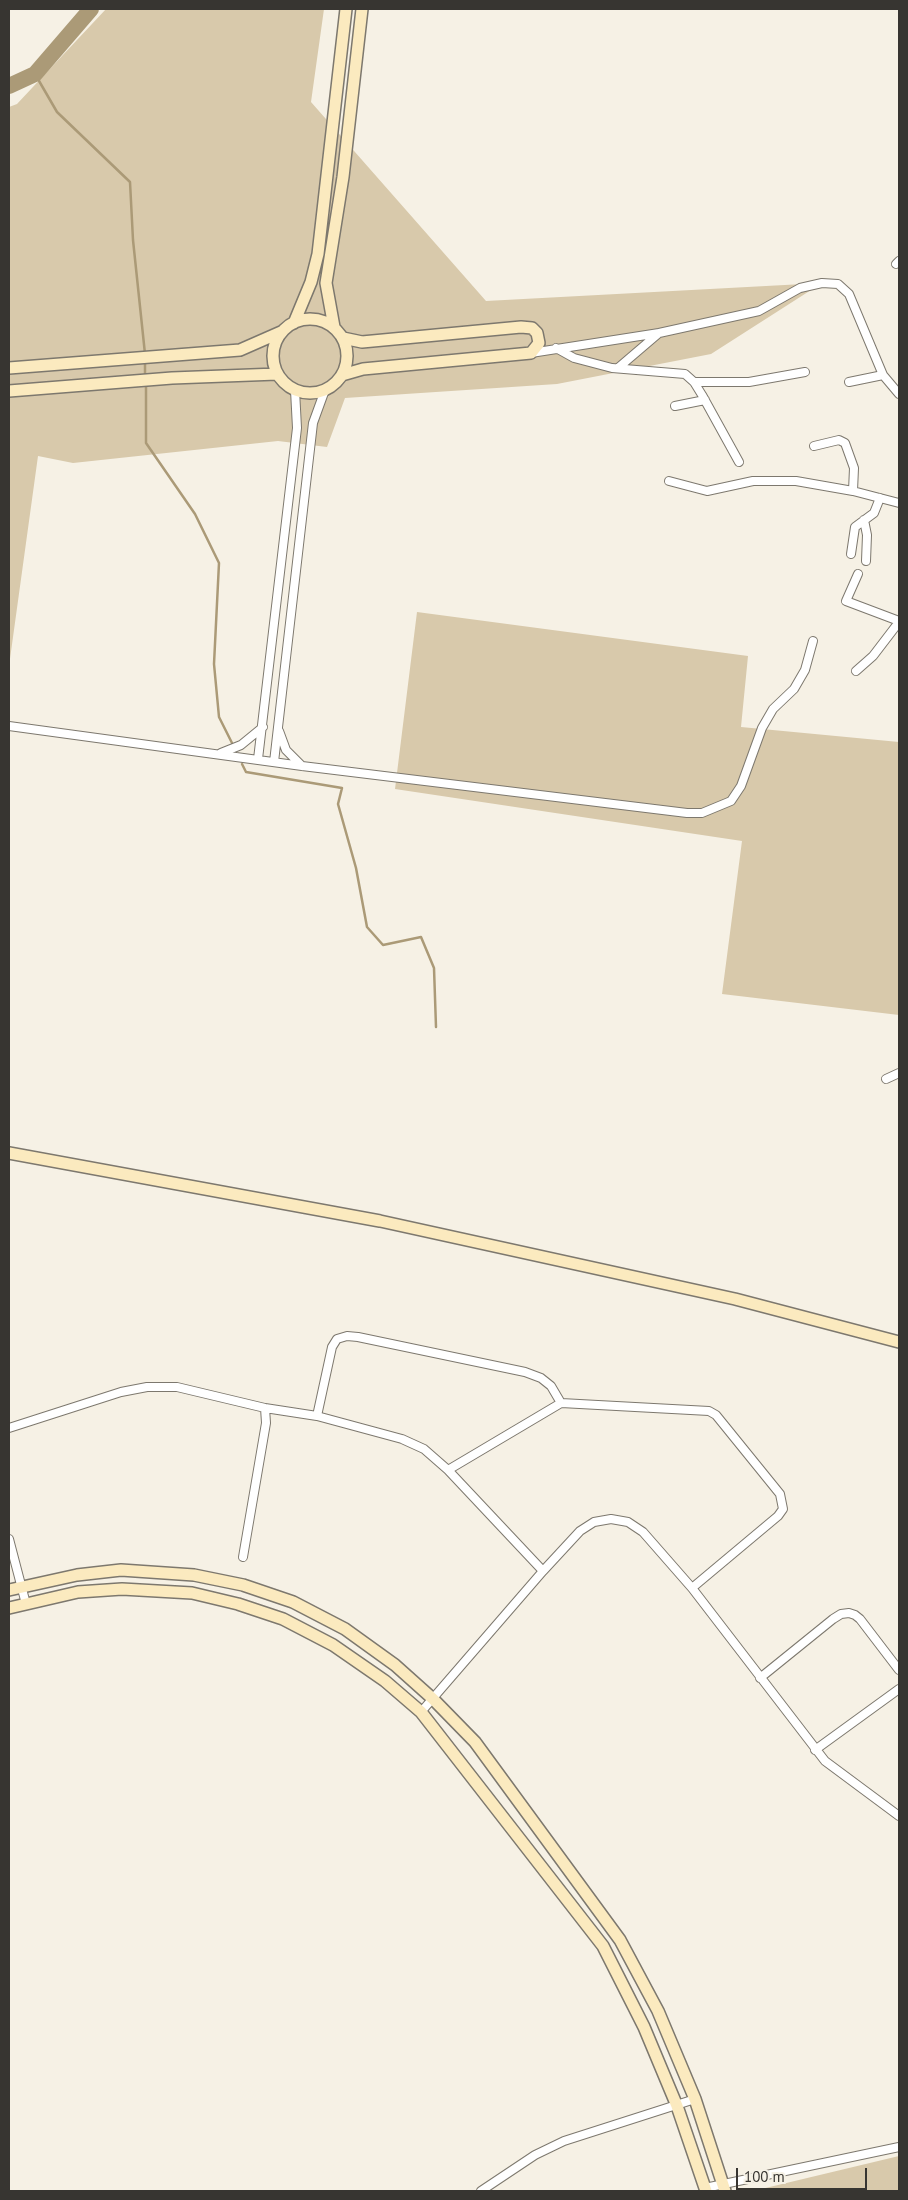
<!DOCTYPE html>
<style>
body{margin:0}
#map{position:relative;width:908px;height:2200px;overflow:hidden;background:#f6f1e5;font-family:"PT Sans",sans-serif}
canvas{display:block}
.frame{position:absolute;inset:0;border:10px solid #373531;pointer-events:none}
.scale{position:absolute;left:736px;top:2168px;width:131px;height:22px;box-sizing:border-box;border:2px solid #373531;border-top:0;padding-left:6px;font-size:15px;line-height:18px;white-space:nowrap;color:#373531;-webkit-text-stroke:4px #f6f1e5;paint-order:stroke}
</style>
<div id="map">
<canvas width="908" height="2200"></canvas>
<div class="frame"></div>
<div class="scale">100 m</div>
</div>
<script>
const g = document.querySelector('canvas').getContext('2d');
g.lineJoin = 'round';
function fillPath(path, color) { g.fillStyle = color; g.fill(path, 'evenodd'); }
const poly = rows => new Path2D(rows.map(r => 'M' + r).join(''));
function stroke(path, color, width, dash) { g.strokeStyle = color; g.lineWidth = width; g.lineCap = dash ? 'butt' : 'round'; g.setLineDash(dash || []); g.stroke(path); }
fillPath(poly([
 [106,9,324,9,311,102,486,301,822,283,711,354,557,384,345,398,327,447,278,441,73,463,38,456,9,666,9,107,17,104],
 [417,612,748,656,741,727,899,742,899,1015,722,994,742,841,395,789],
 [899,2156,899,2191,753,2191]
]), '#d8c9ab');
stroke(poly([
 [35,74,57,112,130,182,133,240,145,354],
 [145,362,145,376],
 [146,384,146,443,195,514,219,563,214,664,219,717,234,747],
 [242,764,246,772,342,788,338,804,356,868,367,927,383,945,421,937,434,968,436,1027]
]), '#ab9a77', 2.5);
stroke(poly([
 [9,86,35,74,91,9]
]), '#ab9a77', 16);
const street = poly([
 [896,264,899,261],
 [556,348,574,358,612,368,685,374,694,382,702,395,739,462],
 [531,353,659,333],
 [618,368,659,333,759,311,800,288,822,283,838,284,849,294,883,375,899,394],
 [694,382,749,382,805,372],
 [849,382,883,375],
 [675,406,705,400],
 [814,446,839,440,845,443,854,468,853,491],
 [669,481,707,491,753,481,796,481,853,491,899,503],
 [864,520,867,535,866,561],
 [851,554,855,527,874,513,880,498],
 [858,574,846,601,899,621],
 [856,671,873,656,899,622],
 [9,726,302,766,687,813,702,813,731,801,741,786,762,728,773,709,794,689,805,670,813,641],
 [279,731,286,750,302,766],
 [221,753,241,745,263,727],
 [258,759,297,428,295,390],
 [274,762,313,423,325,390],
 [886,1079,899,1073],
 [317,1416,332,1347,337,1339,347,1336,358,1337,525,1372,541,1378,551,1386,561,1403],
 [9,1428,121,1392,147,1387,177,1387,265,1408,317,1416,402,1439,424,1449,448,1470,543,1571],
 [448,1470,561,1403,709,1411,716,1415,780,1494,783,1509,778,1516,692,1588],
 [9,1539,26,1604],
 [243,1557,266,1423,265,1408],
 [760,1678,833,1619,841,1614,849,1613,855,1615,860,1619,899,1670],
 [421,1712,543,1571,580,1531,594,1522,611,1519,628,1522,643,1532,692,1588,825,1761,899,1816],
 [815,1750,899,1689],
 [705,2188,899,2147],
 [481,2191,535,2155,564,2141,695,2099]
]);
const secondary = poly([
 '273 356a37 37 0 1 1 74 0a37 37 0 1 1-74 0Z',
 [294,323,311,282,318,254,346,9],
 [334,327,326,283,343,177,362,9],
 [9,368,240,350,281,332],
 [342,375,363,369,531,353,539,343,537,333,532,328,521,327,362,342,343,338],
 [9,391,172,378,277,374],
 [9,1153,380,1221,735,1299,899,1342],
 [9,1590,77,1575,121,1570,194,1575,243,1585,293,1602,345,1629,395,1665,433,1699,475,1742,620,1940,658,2011,695,2099,725,2191],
 [9,1608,78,1592,122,1589,192,1593,238,1604,283,1619,333,1645,385,1681,421,1712,603,1946,644,2027,677,2106,706,2191]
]);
stroke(street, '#7d786e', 10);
stroke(secondary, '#7d786e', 14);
stroke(street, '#fff', 8);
stroke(secondary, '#fbeabf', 11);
</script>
